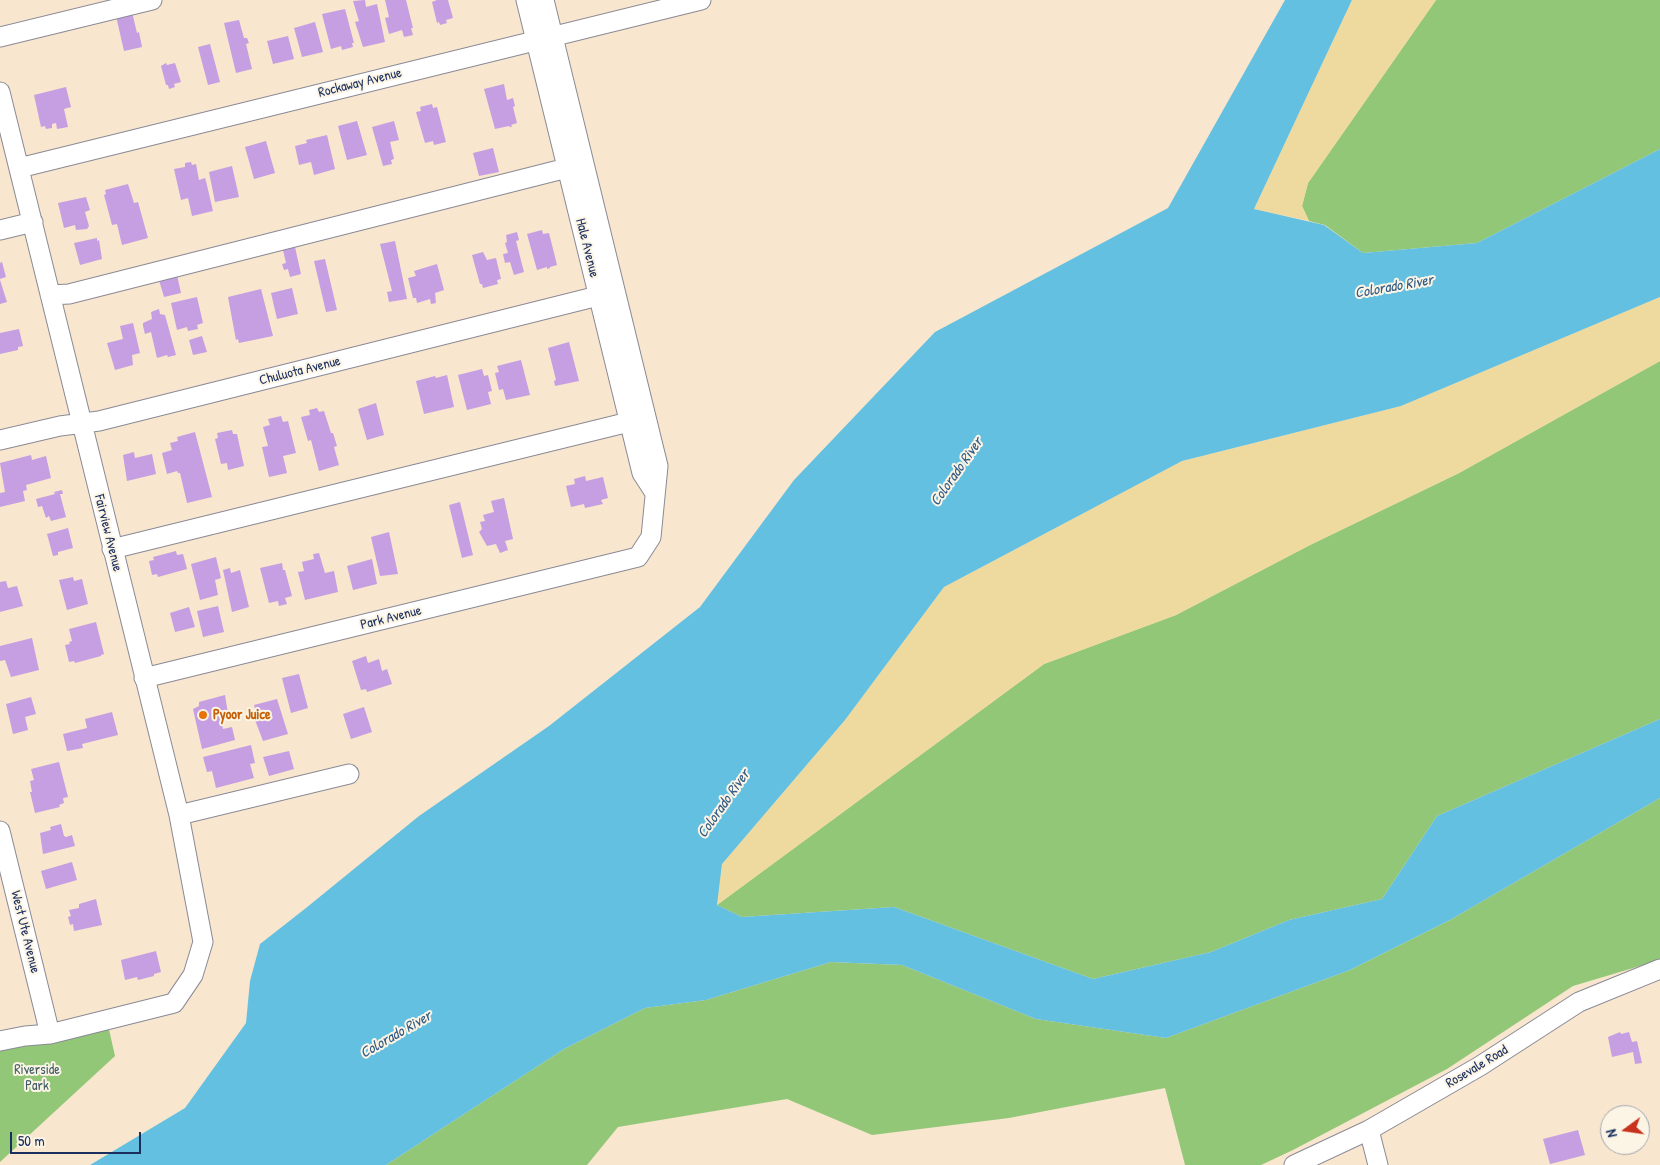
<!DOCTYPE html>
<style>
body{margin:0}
#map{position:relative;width:1660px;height:1165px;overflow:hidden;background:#f8e6ce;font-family:"Patrick Hand",sans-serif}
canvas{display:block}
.north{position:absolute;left:1600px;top:1105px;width:50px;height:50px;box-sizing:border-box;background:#fcf5e5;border:1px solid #a2a6af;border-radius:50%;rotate:256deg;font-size:14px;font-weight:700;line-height:20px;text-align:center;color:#1b2f5e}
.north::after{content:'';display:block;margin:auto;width:18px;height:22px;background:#c8321e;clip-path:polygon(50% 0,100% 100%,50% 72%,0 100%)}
.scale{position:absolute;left:10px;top:1132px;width:131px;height:22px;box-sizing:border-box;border:2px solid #1b2f5e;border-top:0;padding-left:6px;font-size:15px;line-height:18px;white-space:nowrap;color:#1b2f5e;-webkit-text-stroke:4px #fcf5e5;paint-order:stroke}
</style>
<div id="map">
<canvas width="1660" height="1165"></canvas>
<div class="north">N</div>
<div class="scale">50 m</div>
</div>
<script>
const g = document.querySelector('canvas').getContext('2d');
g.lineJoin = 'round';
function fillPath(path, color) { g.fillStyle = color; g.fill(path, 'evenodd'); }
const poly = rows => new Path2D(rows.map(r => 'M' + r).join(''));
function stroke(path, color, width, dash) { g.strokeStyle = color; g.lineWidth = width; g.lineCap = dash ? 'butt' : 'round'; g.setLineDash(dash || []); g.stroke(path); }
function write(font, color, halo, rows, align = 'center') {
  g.font = font + ' "Patrick Hand",sans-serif'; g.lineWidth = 4; g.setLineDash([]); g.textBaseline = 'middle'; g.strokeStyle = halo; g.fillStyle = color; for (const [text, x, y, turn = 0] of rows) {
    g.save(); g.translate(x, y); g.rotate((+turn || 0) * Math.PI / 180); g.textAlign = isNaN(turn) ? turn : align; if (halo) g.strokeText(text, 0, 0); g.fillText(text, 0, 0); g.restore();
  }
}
fillPath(poly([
 [1436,0,1660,0,1660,149,1477,243,1363,253,1325,225,1309,221,1302,206,1308,183],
 [1660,361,1660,719,1437,816,1382,899,1289,920,1211,952,1093,979,894,907,742,917,717,905,1044,664,1176,615,1310,545,1459,473],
 [1660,798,1660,960,1573,986,1447,1069,1293,1150,1261,1165,1185,1165,1165,1088,1009,1118,872,1135,787,1099,618,1127,587,1165,386,1165,564,1049,645,1008,706,1000,831,962,902,965,1036,1019,1166,1038,1350,970,1450,920],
 [108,1025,115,1056,0,1162,0,1048]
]), '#93c778');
fillPath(poly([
 [1352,0,1436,0,1308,183,1302,206,1309,221,1254,209],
 [1660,297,1660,361,1459,473,1310,545,1176,615,1044,664,717,905,722,864,845,720,944,587,1182,461,1401,406]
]), '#eeda9e');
fillPath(poly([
 [1285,0,1352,0,1254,209,1324,225,1363,253,1477,243,1660,149,1660,297,1401,406,1182,461,944,587,845,720,722,864,717,905,742,917,894,907,1093,979,1211,952,1289,920,1382,899,1437,816,1660,719,1660,798,1450,920,1350,970,1166,1038,1036,1019,902,965,831,962,706,1000,645,1008,564,1049,386,1165,90,1165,185,1108,246,1023,250,981,260,944,306,908,419,816,549,726,700,607,794,480,935,332,1168,208]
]), '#63c0e1');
fillPath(poly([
 [365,0,366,7,377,4,385,42,363,47,355,22,359,21,353,1],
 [385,0,406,0,413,28,411,28,413,35,404,37,402,30,389,34,385,18,389,17],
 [437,0,448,0,453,18,446,20,447,23,440,25,439,22,437,23,432,2],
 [345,9,354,43,352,43,353,47,342,50,341,46,331,49,322,14],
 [132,12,137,33,139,32,142,47,124,51,116,16],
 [239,20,244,38,247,38,249,43,246,44,252,69,236,73,224,23],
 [315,22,323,52,302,57,294,28],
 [288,36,294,59,273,64,267,41],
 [210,44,220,82,208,85,198,47],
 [166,63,167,65,175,63,181,82,174,84,175,87,169,89,168,85,166,85,161,66],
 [504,84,507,100,513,98,515,106,513,107,517,123,511,125,512,127,510,127,509,126,495,129,484,89],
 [66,87,71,107,64,109,68,127,57,129,56,123,52,124,52,128,46,129,45,126,41,127,34,95],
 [432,104,433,108,437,107,446,142,434,145,433,141,425,143,416,112,421,111,420,107],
 [357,121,367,155,347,160,338,126],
 [394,121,399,140,390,142,394,159,391,160,392,164,383,166,372,127],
 [327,135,335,169,314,175,311,162,299,165,295,146,307,143,306,140],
 [266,141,275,173,254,179,245,147],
 [493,148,499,172,479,176,473,153],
 [191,162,192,165,196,164,199,180,205,178,206,181,213,211,192,216,188,198,181,200,174,169,185,167,185,163],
 [232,166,239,197,215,202,209,172],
 [128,184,134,203,138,202,148,238,122,245,117,224,112,225,104,195,106,194,105,190],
 [86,197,90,210,85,212,89,226,87,229,76,230,75,225,64,228,58,203],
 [542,230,543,234,549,233,557,265,550,267,550,268,547,269,547,267,537,270,527,234],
 [517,232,519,240,516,241,524,272,514,275,510,262,505,263,503,254,508,253,505,243,507,242,506,235],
 [97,238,97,241,99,240,102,259,80,265,74,243],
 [395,241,407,299,389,302,387,292,392,291,380,244],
 [295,247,301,274,290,277,288,269,284,270,282,264,286,263,283,250],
 [483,252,487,260,496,258,501,279,497,280,498,284,483,288,482,284,480,284,472,255],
 [325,259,337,310,326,312,314,261],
 [2,262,6,277,0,279,0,263],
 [437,264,444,290,435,293,436,303,431,304,430,299,417,303,416,298,413,298,408,278,416,276,414,271],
 [177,275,181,293,164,297,159,280],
 [0,280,7,302,0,304],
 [292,288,298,314,277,319,271,293],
 [261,289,273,336,239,343,238,339,236,340,228,297],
 [197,297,203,323,197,325,198,329,188,331,187,327,177,330,171,303],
 [159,309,160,314,165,315,176,355,168,357,167,355,157,358,151,332,145,334,143,326,143,323,152,319,151,312],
 [133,323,140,353,132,355,133,365,115,370,107,343,123,339,120,326],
 [19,329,23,346,18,347,18,350,0,354,0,333],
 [202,336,207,352,193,355,189,340],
 [569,342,579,381,555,386,554,381,556,380,548,348],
 [521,360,530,395,506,400,503,389,499,390,495,373,499,372,497,366],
 [482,369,484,376,488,375,492,391,488,392,491,404,467,410,458,375],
 [447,375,454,407,424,414,416,381,435,376,436,378],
 [376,403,384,435,367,440,358,409],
 [317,408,319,412,324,411,331,433,333,433,337,446,334,447,339,465,319,471,311,440,308,441,301,417,310,415,309,410],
 [281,416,283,422,288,421,296,453,283,456,287,473,269,477,262,447,268,446,263,427,270,425,268,419],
 [232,430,233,434,237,434,244,466,228,470,227,463,221,464,215,439,218,438,217,433],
 [195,432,212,497,187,503,180,473,178,473,177,471,167,474,162,453,172,450,170,443,178,441,177,437],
 [134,452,135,458,152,454,156,474,127,481,123,455],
 [31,455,32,460,46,456,51,478,26,485,27,490,23,491,25,501,0,507,0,493,5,492,0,463],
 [585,476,586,481,603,477,608,498,601,500,603,504,585,508,584,504,571,507,566,486,575,484,574,479],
 [62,490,63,494,60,494,66,517,51,521,49,516,46,518,42,506,38,507,36,499,55,494,54,492],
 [504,498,513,539,505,541,508,550,500,553,496,544,487,546,479,532,482,529,480,522,485,521,483,515,494,512,491,501],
 [460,502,473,555,462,558,449,505],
 [68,528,73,548,58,552,58,555,53,556,47,534],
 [389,532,398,574,380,576,371,537],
 [176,551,177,555,183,554,187,569,158,577,157,574,152,575,149,561,154,560,153,557],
 [319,553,325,573,334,571,338,592,305,600,298,572,304,571,302,562,314,559,313,554],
 [216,557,221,578,215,580,218,595,200,600,191,564],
 [372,559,377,584,353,590,347,566],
 [282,563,283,570,285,570,292,596,285,598,287,604,279,606,278,601,269,603,260,568],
 [230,568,231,573,240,570,249,607,232,612,223,570],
 [73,577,74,581,82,579,88,604,67,610,59,580],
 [6,581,8,588,17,586,23,606,0,612,0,582],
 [218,606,224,632,203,637,197,611],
 [189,607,195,627,175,632,170,613],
 [96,622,104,654,101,655,101,656,75,663,74,661,69,662,65,645,70,644,69,642,72,641,69,629],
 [32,638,39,670,11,677,5,660,0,661,0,646],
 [366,656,368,663,379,659,382,671,387,669,392,684,367,692,366,689,361,690,352,661],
 [299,674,308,708,291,713,282,678],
 [225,695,228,714,220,716,223,729,232,727,235,740,202,749,193,709,199,706,199,702],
 [31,697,36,714,25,717,28,730,13,734,6,704],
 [277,699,288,734,263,741,255,720,258,719,254,705],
 [364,707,372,732,351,739,343,714],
 [112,712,118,735,82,744,83,748,67,751,63,734,87,728,85,719],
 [251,745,255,763,250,764,254,778,216,788,212,771,207,772,203,757],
 [289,751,294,769,269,776,263,757],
 [59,762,68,797,63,798,64,803,59,805,60,807,35,813,30,792,32,792,30,781,34,780,31,769],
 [61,824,64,836,66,837,72,835,75,846,43,854,40,833,51,830,50,827],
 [72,862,77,880,46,889,41,871],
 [96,899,102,925,74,931,73,924,70,925,68,917,71,916,69,910,79,908,79,904],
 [156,951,161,972,154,974,154,976,138,980,137,977,125,980,121,960],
 [1620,1032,1621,1034,1629,1032,1632,1042,1637,1041,1642,1063,1635,1064,1633,1052,1612,1057,1608,1037],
 [1578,1130,1585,1155,1550,1164,1543,1139]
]), '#c69ee2');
const minor = poly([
 [526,0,642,473,655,493],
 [0,37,152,0],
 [0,92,179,815,203,942,193,975,174,1003,50,1034,25,1036,0,1041],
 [19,168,701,0],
 [0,230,33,222],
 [50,295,69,294,567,168],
 [0,440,60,426,99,421,598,296],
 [112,549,629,422],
 [144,678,638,557,651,537,658,466,544,0],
 [179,815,349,774],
 [0,831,50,1034],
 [1369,1130,1378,1165],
 [1294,1165,1369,1130,1480,1066,1579,1002,1660,969]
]);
stroke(minor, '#8a8a96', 21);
stroke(minor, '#fff', 19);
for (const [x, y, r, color] of [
 [203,715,5,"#e8710a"]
]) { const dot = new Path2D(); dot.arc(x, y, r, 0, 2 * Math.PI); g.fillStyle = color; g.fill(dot); stroke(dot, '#fcf5e5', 2); }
write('14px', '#1b2f5e', '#fcf5e5', [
 ["Rockaway Avenue",360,83,-14],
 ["Hale Avenue",587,248,76],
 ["Chuluota Avenue",300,371,-14],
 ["Fairview Avenue",108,533,76],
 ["Park Avenue",391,618,-14],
 ["West Ute Avenue",25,932,76],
 ["Rosevale Road",1477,1067,-31]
]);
write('bold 14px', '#c56008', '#fcf5e5', [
 ["Pyoor Juice",213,715]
], 'left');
write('14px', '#3f5d66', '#fcf5e5', [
 ["Riverside",37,1070],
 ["Park",37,1086]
]);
write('italic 15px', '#315a85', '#fcf5e5', [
 ["Colorado River",1394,287,-10],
 ["Colorado River",957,472,-55],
 ["Colorado River",724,804,-55],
 ["Colorado River",396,1035,-30]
]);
</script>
